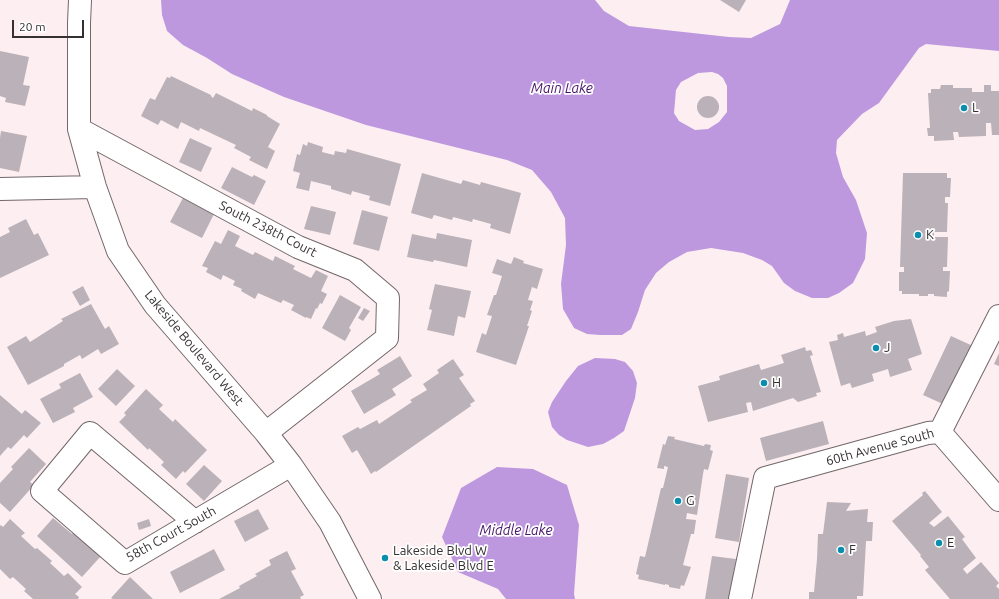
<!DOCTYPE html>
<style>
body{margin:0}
#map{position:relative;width:999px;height:599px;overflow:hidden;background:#fdeff1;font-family:Ubuntu,sans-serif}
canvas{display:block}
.scale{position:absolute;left:12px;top:20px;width:72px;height:18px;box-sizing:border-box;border:2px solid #353031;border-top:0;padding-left:5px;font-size:12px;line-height:14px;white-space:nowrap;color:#353031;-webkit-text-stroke:3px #fff;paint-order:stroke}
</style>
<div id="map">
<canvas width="999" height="599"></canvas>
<div class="scale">20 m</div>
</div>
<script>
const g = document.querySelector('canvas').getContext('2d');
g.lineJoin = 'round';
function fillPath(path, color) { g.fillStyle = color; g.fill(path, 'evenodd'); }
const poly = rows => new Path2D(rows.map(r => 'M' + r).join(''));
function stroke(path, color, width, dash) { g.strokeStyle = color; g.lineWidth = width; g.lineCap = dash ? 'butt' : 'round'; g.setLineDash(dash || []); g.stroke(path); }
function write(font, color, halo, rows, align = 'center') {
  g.font = font + ' Ubuntu,sans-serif'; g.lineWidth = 3.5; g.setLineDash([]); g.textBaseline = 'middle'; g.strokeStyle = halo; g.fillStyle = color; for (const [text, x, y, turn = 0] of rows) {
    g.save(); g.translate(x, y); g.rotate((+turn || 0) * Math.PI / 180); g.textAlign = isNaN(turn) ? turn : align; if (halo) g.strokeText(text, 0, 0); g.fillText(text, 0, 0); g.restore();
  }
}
fillPath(poly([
 [161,0,595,0,604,11,629,26,729,37,751,38,780,24,790,0,999,0,999,51,926,44,919,48,879,103,862,114,837,140,836,153,843,177,856,200,867,233,865,259,853,283,839,293,828,298,812,298,795,291,784,283,772,266,762,260,743,253,711,248,687,252,669,262,656,273,645,290,638,312,631,329,622,335,600,335,587,334,574,328,563,309,561,284,566,245,565,218,551,192,532,170,507,160,366,125,284,97,232,74,207,58,183,45,167,31,162,15],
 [712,72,718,74,723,78,727,86,727,112,719,122,708,129,695,130,679,121,674,113,676,90,681,82,698,73],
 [595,358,615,359,625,362,633,371,637,383,635,398,624,431,614,438,603,444,588,447,567,440,559,435,552,427,548,412,552,402,566,381,578,366],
 [497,467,533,469,567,485,579,525,574,594,575,599,506,599,498,589,458,572,442,537,461,488]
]), '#be98df');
fillPath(poly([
 [720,0,746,0,739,12],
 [0,51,29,57,23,85,30,86,25,106,5,102,6,98,0,96],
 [171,76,211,95,211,96,213,98,216,93,252,111,253,108,267,115,267,116,280,124,268,147,275,151,267,169,249,160,251,157,234,148,236,145,200,128,199,131,181,122,178,129,161,120,158,125,141,116,150,98,155,100,167,77,170,78],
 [941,85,953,85,953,88,972,88,972,92,984,92,984,85,991,85,991,91,999,91,999,135,992,135,991,123,986,123,986,136,959,137,958,132,953,132,954,140,934,141,934,136,928,136,927,128,930,128,928,93,931,93,931,89,940,89],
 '697 107a11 11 0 1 1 22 0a11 11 0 1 1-22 0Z',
 [1,131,27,136,19,172,0,168,0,138],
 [190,138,212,148,201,172,179,162],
 [308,142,323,147,322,152,334,155,335,151,346,153,347,149,401,164,390,206,369,200,370,196,352,191,351,195,331,189,331,186,311,181,309,191,296,188,300,173,293,171,297,154,300,155,303,144,307,146],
 [232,167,252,177,254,175,266,181,254,205,221,188],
 [422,173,461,184,463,180,480,185,481,182,521,193,510,234,490,228,491,224,473,219,472,222,453,217,452,220,434,215,432,219,411,213],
 [903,173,947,173,947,178,951,178,950,197,945,197,945,203,948,203,947,232,934,232,934,237,948,237,947,267,943,267,943,271,950,271,949,291,947,292,947,297,934,296,934,294,928,294,928,296,919,296,919,294,902,294,902,291,899,291,899,272,904,272,904,267,900,267],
 [183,198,214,214,202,238,170,222],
 [311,206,336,212,330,235,304,229],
 [362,210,388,217,379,251,353,244],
 [26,219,34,235,38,233,49,255,0,278,0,237,10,232,8,228],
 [228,230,240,236,235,246,253,255,255,252,273,261,275,256,295,266,293,269,311,278,316,270,328,276,321,291,327,294,322,304,320,303,317,309,316,308,311,319,306,317,306,318,291,310,294,305,283,300,281,303,258,293,255,299,241,291,242,289,233,285,235,281,223,275,221,280,206,272,208,268,202,266,215,241,221,244],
 [437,233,472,240,467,267,434,260,433,262,407,257,412,234,436,239],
 [514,257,524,261,523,263,543,269,537,289,532,287,528,300,533,301,530,310,532,311,527,326,529,326,516,365,476,352,482,333,486,335,492,316,487,315,494,295,496,295,502,276,492,273,497,259,511,264],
 [435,284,471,291,465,318,458,316,454,336,427,330,432,310,429,309],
 [83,286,90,300,80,306,72,292],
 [340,295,361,307,349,328,351,330,345,341,322,328],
 [91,304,105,329,109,326,119,344,101,354,98,349,82,359,80,355,64,364,64,366,28,385,7,347,26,336,30,342,63,321,61,319],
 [364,308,370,311,363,321,358,318],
 [911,319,922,354,908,359,912,370,890,377,888,369,872,374,874,381,852,388,850,383,841,386,829,342,838,340,837,335,843,333,844,337,865,331,866,336,877,332,875,327,894,321],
 [951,336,973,346,945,405,923,395],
 [805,347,806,351,811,350,813,355,810,356,821,392,816,393,817,396,798,402,793,398,753,411,751,402,746,403,748,412,708,422,698,386,720,380,719,376,759,364,761,370,784,363,781,355],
 [999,353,999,366,994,364],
 [400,356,412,376,392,389,396,395,364,414,351,391,380,374,377,370],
 [453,359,464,375,459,378,475,401,470,404,471,406,376,472,375,471,371,474,357,450,352,453,342,436,358,427,360,429,377,420,379,424,412,402,410,400,427,390,423,384,439,373,437,370],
 [117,369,135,386,116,406,98,389],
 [80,373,93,397,73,408,75,412,53,423,40,399,61,388,59,384],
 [146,389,163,405,159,409,173,422,175,419,207,450,185,473,183,471,176,479,161,465,164,462,149,448,148,450,119,422,126,415,124,413],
 [0,395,22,414,25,410,41,423,27,438,24,435,11,449,8,447,0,456],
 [823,421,829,444,766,461,760,438],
 [668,436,675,437,674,439,704,446,705,444,711,445,710,450,713,451,708,470,704,469,703,474,697,515,687,513,686,519,696,520,694,534,691,534,683,565,691,567,684,586,681,585,680,589,669,587,669,585,665,584,665,585,638,579,639,575,636,574,640,556,645,557,661,488,663,488,668,467,664,466,664,469,657,468,663,444,665,445],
 [29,448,46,464,30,482,34,485,10,512,0,503,0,483,13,469,11,467],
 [204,465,222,481,204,501,186,484],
 [726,474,749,478,739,542,715,538],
 [925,491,942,512,929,523,934,527,948,516,965,537,962,539,976,558,963,569,967,574,981,562,999,583,996,586,999,589,999,599,950,599,925,570,929,567,920,556,921,555,892,521,923,495,922,493],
 [827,502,851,503,846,511,868,509,867,522,873,522,872,541,866,541,863,596,857,596,857,599,809,599,809,592,814,592,817,559,818,534,823,534],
 [258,509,269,529,245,542,234,521],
 [53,518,72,534,74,532,101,556,82,577,37,536],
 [10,519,25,533,21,536,35,549,37,548,52,561,50,563,64,576,68,573,82,587,75,594,79,597,78,599,33,599,24,591,26,589,13,577,10,579,0,569,0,526,1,525,3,527],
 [149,519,151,526,139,530,137,523],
 [214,549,225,570,180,593,170,572],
 [287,551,296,569,291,571,304,595,300,597,301,599,219,599,240,588,239,586,257,576,255,574,271,565,269,560],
 [712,556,736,559,729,599,705,599],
 [130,577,153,599,113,599,111,598]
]), '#bbb1b8');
const minor = poly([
 [80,0,79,23,79,129,95,187,118,251,155,305,266,433,291,465,330,522,370,599],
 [79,129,298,247,355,270,388,298,387,338,266,433],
 [0,189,95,187],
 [940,432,999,500],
 [195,522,90,433,42,491,125,563,291,465],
 [740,599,765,478,928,433,940,432,999,316]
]);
stroke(minor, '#726769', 24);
stroke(minor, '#fff', 22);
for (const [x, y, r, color] of [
 [964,108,4,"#0b8ead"],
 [918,235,4,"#0b8ead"],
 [876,348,4,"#0b8ead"],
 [764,383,4,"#0b8ead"],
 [678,501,4,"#0b8ead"],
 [939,543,4,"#0b8ead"],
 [841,550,4,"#0b8ead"],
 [385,558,4,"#0b8ead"]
]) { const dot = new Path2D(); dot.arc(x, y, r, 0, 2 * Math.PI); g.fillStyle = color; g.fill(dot); stroke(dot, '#fff', 1.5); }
write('13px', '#353031', '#fff', [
 ["L",972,108],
 ["K",926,235],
 ["J",884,348],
 ["H",772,383],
 ["G",686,501],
 ["E",947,543],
 ["F",849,550],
 ["Lakeside Blvd W",393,551],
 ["& Lakeside Blvd E",393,566]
], 'left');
write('13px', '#353031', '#fff', [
 ["South 238th Court",268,229,27],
 ["Lakeside Boulevard West",194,348,50],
 ["60th Avenue South",880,447,-15],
 ["58th Court South",171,534,-29]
]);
write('italic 14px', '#481368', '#fff', [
 ["Main Lake",562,88],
 ["Middle Lake",516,530]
]);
</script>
